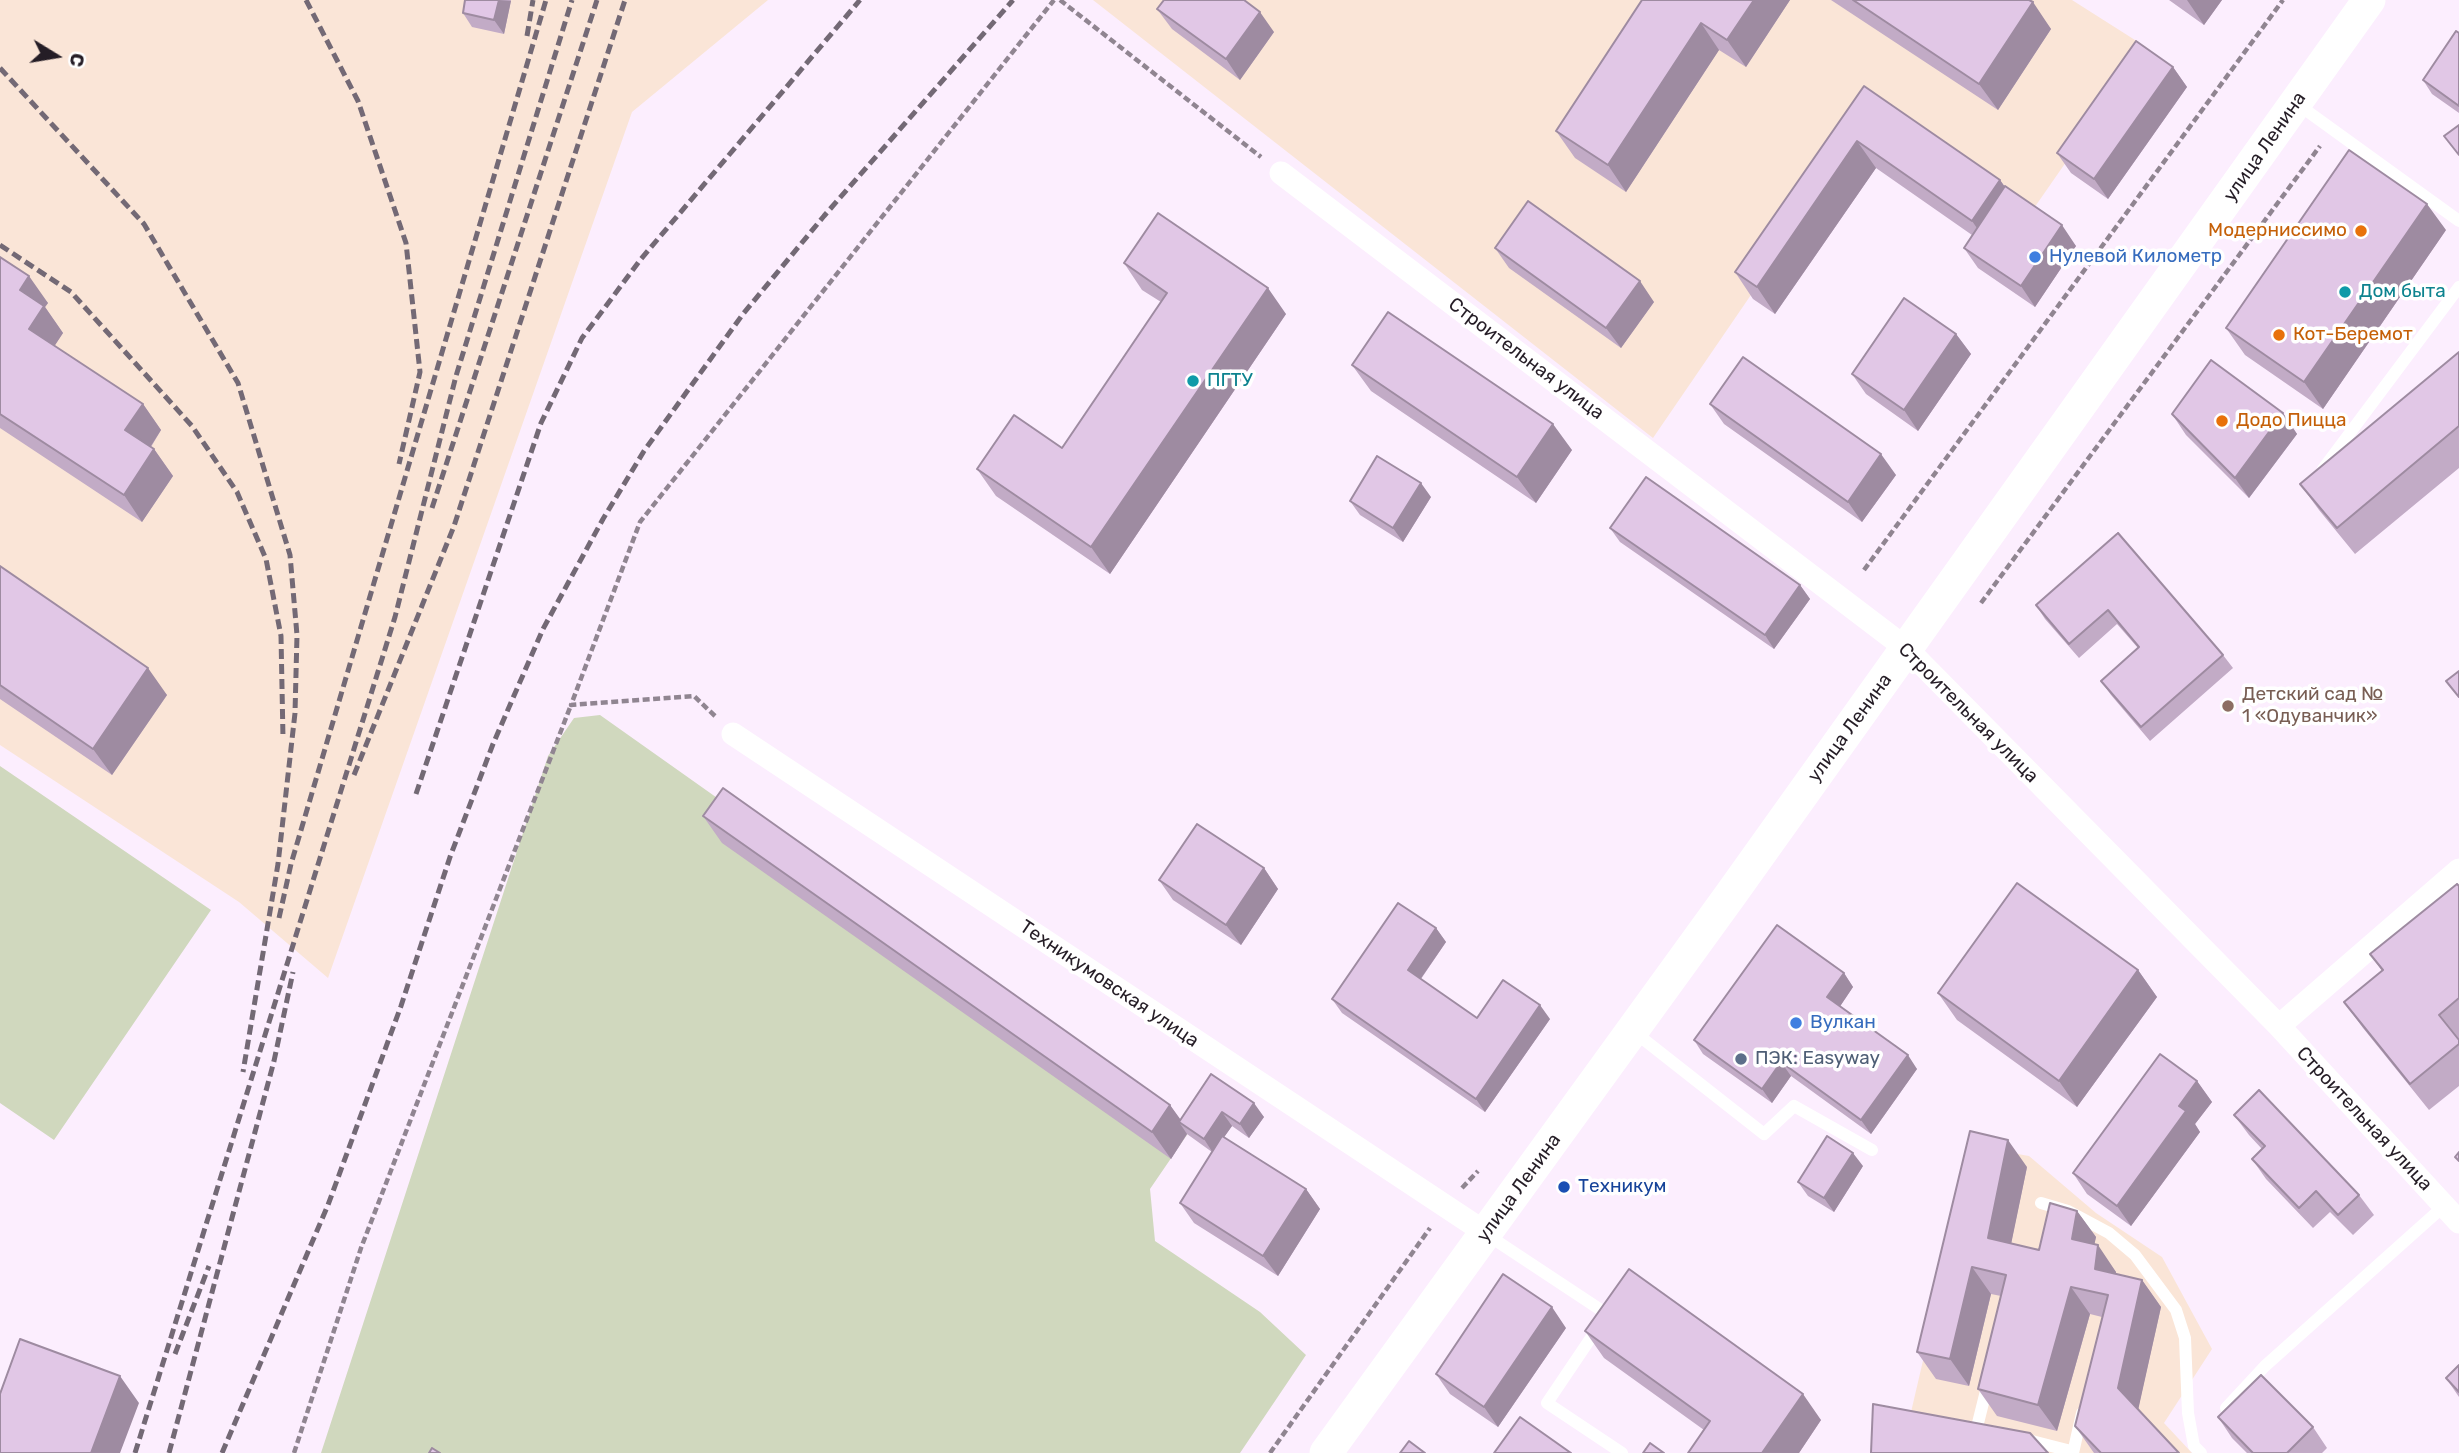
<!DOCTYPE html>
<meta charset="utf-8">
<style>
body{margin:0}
#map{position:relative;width:2459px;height:1453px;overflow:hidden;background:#fceefe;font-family:Rubik,sans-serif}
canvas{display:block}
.north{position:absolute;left:21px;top:21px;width:70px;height:70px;-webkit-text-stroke:5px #fff;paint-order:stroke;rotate:101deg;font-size:19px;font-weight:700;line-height:28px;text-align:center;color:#251d26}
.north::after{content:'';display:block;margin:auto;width:24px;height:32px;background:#251d26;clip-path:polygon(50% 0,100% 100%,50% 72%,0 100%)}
</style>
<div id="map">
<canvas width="2459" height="1453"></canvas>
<div class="north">С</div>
</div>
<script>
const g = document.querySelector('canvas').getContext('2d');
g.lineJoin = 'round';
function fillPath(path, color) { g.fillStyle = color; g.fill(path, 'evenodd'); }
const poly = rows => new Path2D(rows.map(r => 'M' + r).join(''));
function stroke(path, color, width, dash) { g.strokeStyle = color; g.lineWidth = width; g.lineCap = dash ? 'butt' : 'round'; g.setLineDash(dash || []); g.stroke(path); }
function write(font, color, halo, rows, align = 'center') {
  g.font = font + ' Rubik,sans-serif'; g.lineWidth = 7; g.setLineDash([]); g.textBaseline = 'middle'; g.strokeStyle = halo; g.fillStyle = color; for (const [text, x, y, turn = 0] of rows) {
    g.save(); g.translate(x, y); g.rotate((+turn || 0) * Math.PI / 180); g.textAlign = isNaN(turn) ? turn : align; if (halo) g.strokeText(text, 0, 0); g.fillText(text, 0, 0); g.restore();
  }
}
fillPath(poly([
 [0,0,768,0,632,112,328,978,239,902,0,745],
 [1093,0,2072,0,2146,47,2032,211,1881,105,1653,438],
 [1973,1146,2029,1156,2096,1213,2162,1257,2212,1349,2164,1423,2192,1453,1875,1453,1908,1425]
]), '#fae5d7');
fillPath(poly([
 [600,715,1189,1132,1150,1189,1155,1241,1260,1312,1306,1355,1240,1453,321,1453,548,756,574,718],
 [0,766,211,910,54,1140,0,1103]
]), '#d0d8be');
stroke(poly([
 [1060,0,1261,157],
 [1864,570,2283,0],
 [1981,603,2320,146],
 [715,716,694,696,571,705,640,522,1054,0],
 [1462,1188,1478,1171],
 [294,1453,361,1248,571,705],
 [1270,1453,1430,1228]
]), '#908591', 4.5, [7, 3.5]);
stroke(poly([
 [2296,103,2459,221],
 [2323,469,2459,287],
 [1633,1031,1764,1134,1794,1106,1872,1150],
 [2041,1203,2068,1211,2109,1233,2135,1255,2176,1310,2185,1338,2188,1413,2194,1446,2201,1453],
 [1486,1234,1607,1314,1547,1403,1622,1453],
 [2226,1408,2265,1366,2444,1206],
 [1977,1427,1988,1383],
 [2024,1439,2071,1451],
 [2073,1453,2082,1413]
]), '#fff', 12);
stroke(poly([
 [1281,173,1907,649,2279,1026,2459,1222],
 [733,734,1486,1233],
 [2279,1026,2459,870]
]), '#fff', 23);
stroke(poly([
 [1326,1453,1729,897,2369,0]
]), '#fff', 33);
stroke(poly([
 [306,0,358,101,406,243,420,372,399,464],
 [527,36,533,0],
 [0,68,144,224,238,383,290,555,297,635,295,713,278,864,243,1072],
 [0,245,71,292,192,426,237,492,266,559,281,636,283,738],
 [432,508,597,0],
 [354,775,454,526,625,0],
 [416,794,541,423,582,338,641,259,860,0],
 [279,918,291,864,546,0],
 [175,1354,209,1266],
 [135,1453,395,617,456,376,572,0],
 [169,1453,274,1061,293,972],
 [222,1453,328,1205,401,1006,450,857,493,744,543,629,603,519,644,451,743,314,824,216,1013,0]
]), '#736975', 5, [10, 5]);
fillPath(poly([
 [465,0,511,0,504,34,472,27,463,13],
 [1642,0,1790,0,1746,67,1719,50,1626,192,1575,158,1556,131],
 [1831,0,2029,0,2051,29,1998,110],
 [2169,0,2222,0,2204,25],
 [1157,9,1274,32,1240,80,1172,29],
 [2459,33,2459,113,2432,94,2423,80],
 [2173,67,2187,87,2108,199,2071,173,2057,153],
 [1864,86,2000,180,2005,187,2076,246,2035,307,1978,268,1964,248,1972,235,1876,168,1775,314,1753,299,1735,272],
 [2446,230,2323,409,2245,355,2226,328],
 [1495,248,1654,302,1621,348,1509,268],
 [0,257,48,303,45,307,63,333,54,346,143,404,161,430,151,447,154,449,173,476,142,522,0,428],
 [1124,263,1286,314,1110,574,996,496,977,469,1062,448,1161,302,1142,290],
 [1956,334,1971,354,1918,431,1866,394,1852,374],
 [2459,352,2459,468,2355,554,2319,510,2300,484],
 [1352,365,1572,450,1536,503,1371,391],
 [1710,404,1896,475,1862,522,1724,424],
 [2283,413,2297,434,2249,498,2186,435,2172,414],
 [1431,497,1403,542,1360,515,1350,501],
 [1610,528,1800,585,1810,599,1774,649,1620,542],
 [2118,533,2223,655,2233,668,2150,741,2111,695,2101,681,2138,648,2117,624,2079,658,2045,619,2036,605],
 [0,566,167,695,112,775,0,699],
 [703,816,1170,1105,1180,1120,1211,1074,1264,1117,1249,1138,1232,1126,1224,1137,1306,1189,1320,1209,1278,1276,1194,1223,1180,1203,1212,1152,1187,1134,1171,1159,722,843],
 [1264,868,1278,889,1241,945,1173,900,1159,880],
 [2459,886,2459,1086,2429,1110,2363,1028,2344,1002,2382,971,2370,954],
 [1436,928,1446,942,1421,979,1477,1018,1550,1019,1485,1112,1342,1013,1332,999],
 [2138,970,2157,997,2077,1107,1957,1020,1938,993],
 [1844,973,1853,987,1840,1006,1917,1069,1871,1134,1791,1076,1772,1103,1703,1054,1694,1040],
 [2197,1081,2212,1102,2195,1124,2200,1132,2131,1226,2087,1194,2073,1173],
 [2234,1115,2359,1195,2374,1215,2353,1235,2330,1212,2313,1228,2266,1179,2252,1159,2262,1149,2249,1135],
 [1863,1166,1834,1212,1808,1196,1798,1182],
 [2027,1167,2011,1243,2039,1250,2077,1211,2096,1237,2094,1244,2116,1272,2116,1274,2142,1280,2161,1307,2138,1409,2179,1453,2094,1453,2075,1426,2102,1317,2090,1314,2057,1431,1997,1416,1978,1389,2001,1296,1991,1294,1969,1386,1936,1379,1917,1352],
 [1566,1328,1498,1427,1450,1394,1436,1374],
 [1585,1331,1821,1420,1799,1453,1688,1453,1704,1430,1604,1358],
 [2459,1365,2459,1397,2446,1378],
 [2218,1417,2313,1427,2327,1448,2322,1453,2247,1453,2232,1438]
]), '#c2abc6');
fillPath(poly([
 [499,0,511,1,504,34,494,20],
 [1754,0,1790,0,1746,67,1727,40],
 [2187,0,2222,0,2204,25],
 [2033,2,2051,29,1998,110,1979,84],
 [1260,12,1274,32,1240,80,1226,59],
 [1701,23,1719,50,1626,192,1608,165],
 [2173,67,2187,87,2108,199,2094,179],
 [1857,141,1876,168,1775,314,1757,287],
 [2000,180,2019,207,1991,248,1972,221],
 [2427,204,2446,230,2323,409,2304,382],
 [2062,225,2076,246,2035,307,2021,286],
 [29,276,48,303,45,307,63,333,48,356,29,329,20,290],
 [1640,281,1654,302,1621,348,1606,328],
 [1268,288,1286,314,1110,574,1091,547],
 [1956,334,1971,354,1918,431,1904,410],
 [143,404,161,430,144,457,125,430],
 [2283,413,2297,434,2249,498,2235,478],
 [1553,424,1572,450,1536,503,1517,477],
 [154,449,173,476,142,522,124,495],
 [1881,454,1896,475,1862,522,1848,502],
 [1421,483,1431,497,1403,542,1393,528],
 [1800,585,1810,599,1774,649,1765,635],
 [148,668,167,695,112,775,93,749],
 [1264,868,1278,889,1241,945,1226,925],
 [1436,928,1446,942,1417,984,1408,970],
 [2138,970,2157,997,2077,1107,2059,1081],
 [1844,973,1853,987,1837,1011,1827,997],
 [1540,1005,1550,1019,1485,1112,1476,1099],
 [1908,1055,1917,1069,1871,1134,1861,1120],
 [1781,1062,1791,1076,1772,1103,1762,1089],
 [2197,1081,2212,1102,2195,1124,2200,1132,2131,1226,2117,1206,2179,1106],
 [1254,1103,1264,1117,1249,1138,1240,1124],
 [1170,1105,1186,1127,1179,1122,1187,1134,1171,1159,1152,1132],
 [1222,1112,1232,1126,1213,1153,1204,1139],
 [2008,1140,2027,1167,2007,1264,1988,1238],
 [1853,1153,1863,1166,1834,1212,1824,1198],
 [1306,1189,1320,1209,1278,1276,1263,1256],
 [2077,1211,2096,1237,2090,1266,2072,1239],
 [2098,1245,2116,1272,2114,1295,2095,1269],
 [1972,1267,1991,1294,1969,1386,1950,1359],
 [2142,1280,2161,1307,2137,1415,2118,1388],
 [2071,1287,2090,1314,2057,1431,2038,1405],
 [1552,1307,1566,1328,1498,1427,1484,1407],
 [120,1376,139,1403,120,1453,91,1453],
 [1803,1394,1821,1420,1799,1453,1762,1453]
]), '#9e8ba1');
const building = poly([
 [465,0,499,0,494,20,463,13,465,0],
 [1164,0,1244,0,1260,12,1226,59,1157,9,1164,0],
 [1642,0,1754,0,1727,40,1701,23,1608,165,1556,131,1642,0],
 [1853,0,2029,0,2033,2,1979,84,1853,0],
 [2456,31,2459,33,2459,106,2423,80,2456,31],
 [2136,41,2173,67,2094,179,2057,153,2136,41],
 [1864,86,2000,180,1972,221,1857,141,1757,287,1735,272,1864,86],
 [2459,125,2459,155,2444,136,2459,125],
 [2349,150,2427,204,2304,382,2226,328,2349,150],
 [2005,186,2062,225,2021,286,1964,248,2005,186],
 [1528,201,1640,281,1606,328,1495,248,1528,201],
 [1158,213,1268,288,1091,547,977,469,1014,415,1062,448,1167,293,1124,263,1158,213],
 [0,257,29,276,20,290,44,306,29,329,143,404,125,430,154,449,124,495,0,414,0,257],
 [1904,298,1956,334,1904,410,1852,374,1904,298],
 [1388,312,1553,424,1517,477,1352,365,1388,312],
 [2459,352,2459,426,2337,528,2300,484,2459,352],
 [1743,357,1881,454,1848,502,1710,404,1743,357],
 [2211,360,2283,413,2235,478,2172,414,2211,360],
 [1377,456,1421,483,1393,528,1350,501,1377,456],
 [1646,477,1800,585,1765,635,1610,528,1646,477],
 [2118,533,2223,655,2141,727,2101,681,2139,647,2108,610,2069,644,2036,605,2118,533],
 [0,566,148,668,93,749,0,685,0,566],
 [2459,671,2459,697,2446,681,2459,671],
 [723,788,1170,1105,1152,1132,703,816,723,788],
 [1197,824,1264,868,1226,925,1159,880,1197,824],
 [2017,883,2138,970,2059,1081,1938,993,2017,883],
 [2457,884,2459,886,2459,998,2439,1015,2459,1040,2459,1044,2410,1084,2344,1002,2383,970,2370,954,2457,884],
 [1398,903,1436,928,1408,970,1477,1018,1503,980,1540,1005,1476,1099,1332,999,1398,903],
 [1777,925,1844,973,1827,997,1908,1055,1861,1120,1781,1062,1762,1089,1694,1040,1777,925],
 [2160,1054,2197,1081,2179,1106,2186,1111,2117,1206,2073,1173,2160,1054],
 [1211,1074,1254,1103,1240,1124,1222,1112,1204,1139,1179,1122,1211,1074],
 [2259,1090,2359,1195,2338,1215,2316,1191,2299,1208,2252,1159,2265,1146,2234,1115,2259,1090],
 [1970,1131,2008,1140,1988,1238,2039,1250,2050,1203,2077,1211,2072,1239,2098,1245,2095,1269,2142,1280,2118,1388,2179,1453,2101,1453,2075,1426,2108,1295,2071,1287,2038,1405,1978,1389,2006,1275,1972,1267,1950,1359,1917,1352,1970,1131],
 [1222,1136,1306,1189,1263,1256,1180,1203,1222,1136],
 [1827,1136,1853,1153,1824,1198,1798,1182,1827,1136],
 [2459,1152,2459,1161,2455,1157,2459,1152],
 [1629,1269,1803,1394,1762,1453,1688,1453,1710,1421,1585,1331,1629,1269],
 [1503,1274,1552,1307,1484,1407,1436,1374,1503,1274],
 [20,1339,120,1376,91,1453,0,1453,0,1394,20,1339],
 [2459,1365,2459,1392,2446,1378,2459,1365],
 [2261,1375,2313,1427,2287,1453,2253,1453,2218,1417,2261,1375],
 [1873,1404,2030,1433,2048,1453,1871,1453,1873,1404],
 [1520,1417,1571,1453,1494,1453,1520,1417],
 [1409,1441,1425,1453,1400,1453,1409,1441],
 [1650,1443,1664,1453,1643,1453,1650,1443],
 [432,1448,440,1453,429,1453,432,1448]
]);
fillPath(building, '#e1c7e6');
stroke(building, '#9e8ba1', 2);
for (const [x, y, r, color] of [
 [2361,231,7,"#e8710a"],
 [2035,257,7,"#3f7fe0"],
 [2345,292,7,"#0f9aa8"],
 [2279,335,7,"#e8710a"],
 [1193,381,7,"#0f9aa8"],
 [2222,421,7,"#e8710a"],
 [2228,706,7,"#8d6e63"],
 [1796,1023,7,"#3f7fe0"],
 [1741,1059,7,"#5c6f8a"],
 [1564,1187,7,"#1a4fb4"]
]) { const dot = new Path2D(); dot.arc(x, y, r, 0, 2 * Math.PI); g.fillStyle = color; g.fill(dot); stroke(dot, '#fff', 2.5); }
write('19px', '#251d26', '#fff', [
 ["улица Ленина",2265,147,-55],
 ["Строительная улица",1526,359,37],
 ["Строительная улица",1968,713,45],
 ["улица Ленина",1850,728,-54],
 ["Техникумовская улица",1109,984,34],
 ["Строительная улица",2364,1119,47],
 ["улица Ленина",1519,1188,-54]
]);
write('19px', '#c56008', '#fff', [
 ["Модерниссимо",2347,231,"right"],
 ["Кот-Беремот",2293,335],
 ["Додо Пицца",2236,421]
], 'left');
write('19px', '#366cbe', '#fff', [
 ["Нулевой Километр",2049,257],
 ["Вулкан",1810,1023]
], 'left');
write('19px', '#0d838f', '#fff', [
 ["Дом быта",2359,292],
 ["ПГТУ",1207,381]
], 'left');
write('19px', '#785e54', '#fff', [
 ["Детский сад №",2242,695],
 ["1 «Одуванчик»",2242,717]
], 'left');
write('19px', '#4e5e75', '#fff', [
 ["ПЭК: Easyway",1755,1059]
], 'left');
write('19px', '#164399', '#fff', [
 ["Техникум",1578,1187]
], 'left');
</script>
